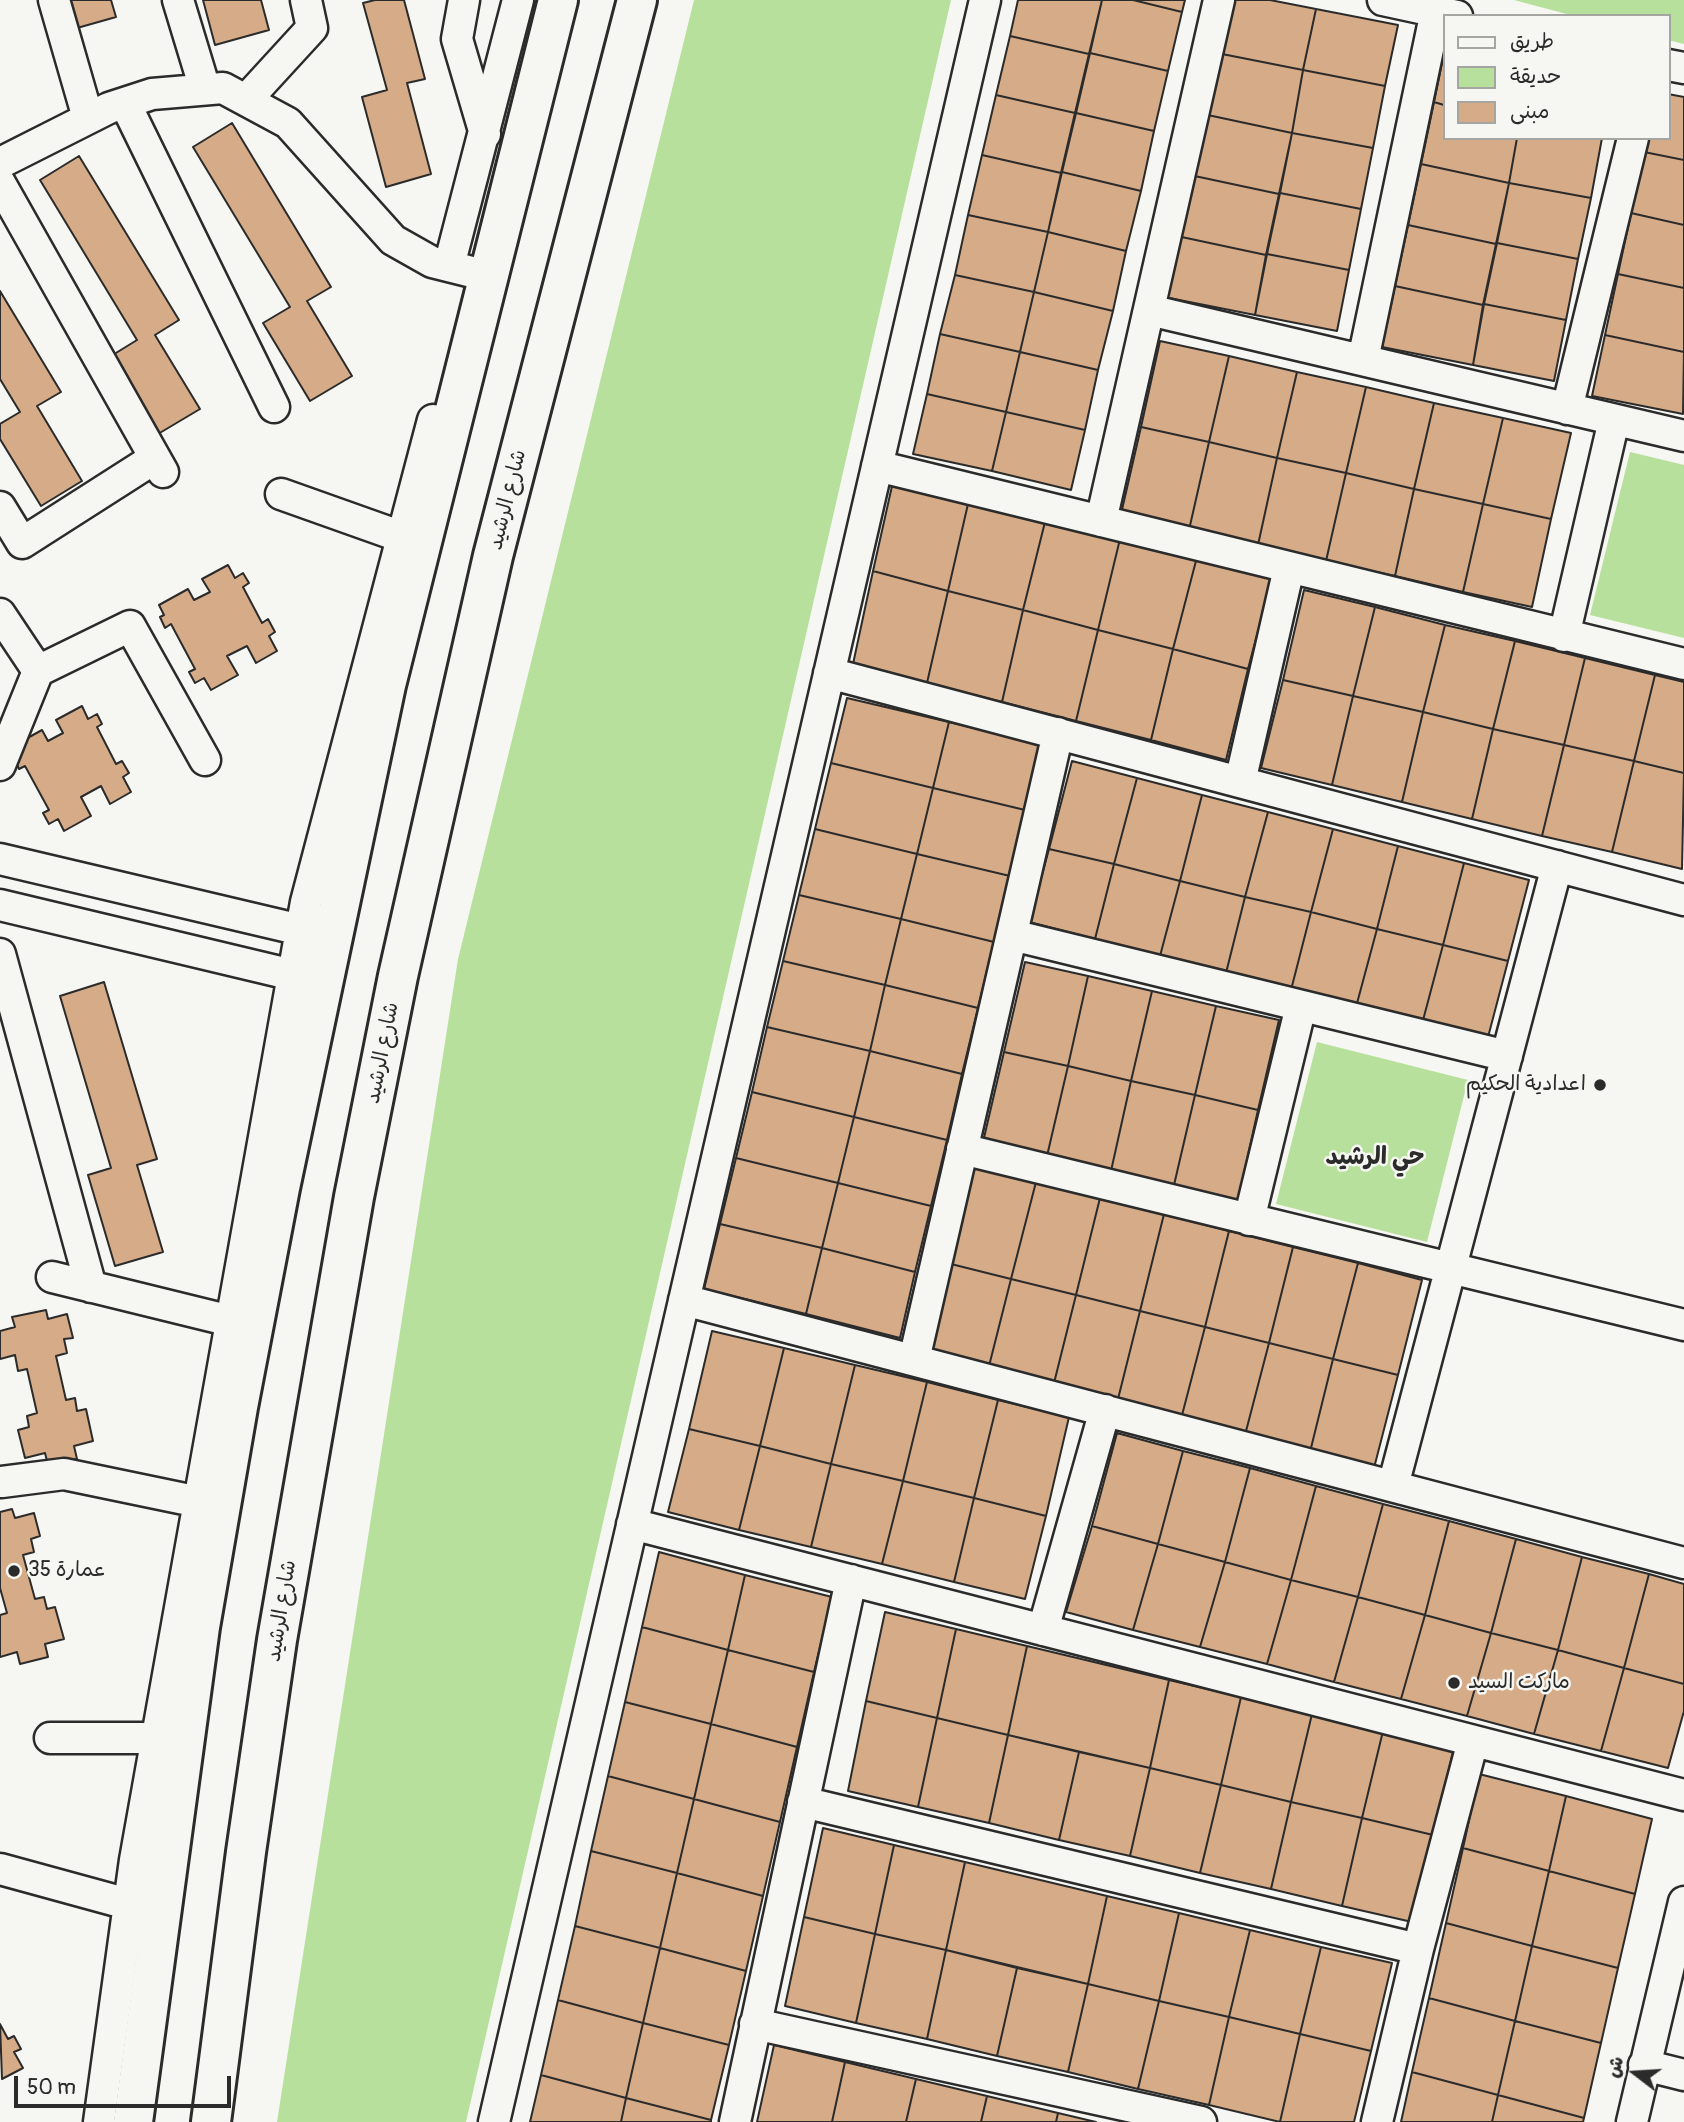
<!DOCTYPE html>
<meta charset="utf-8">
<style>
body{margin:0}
#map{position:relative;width:1684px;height:2122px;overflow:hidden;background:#f6f6f2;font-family:Pangolin,"Playpen Sans Arabic",sans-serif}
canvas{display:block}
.legend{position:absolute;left:1443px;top:14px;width:228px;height:126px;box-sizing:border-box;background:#f6f6f2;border:2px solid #a5a5a2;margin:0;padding:9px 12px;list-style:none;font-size:21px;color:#2b2b2b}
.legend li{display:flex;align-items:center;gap:14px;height:35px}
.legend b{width:35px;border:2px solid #a5a5a2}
.north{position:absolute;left:1600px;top:2038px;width:70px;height:70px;-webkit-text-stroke:5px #f6f6f2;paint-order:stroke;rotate:287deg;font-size:19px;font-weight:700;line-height:28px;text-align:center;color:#2b2b2b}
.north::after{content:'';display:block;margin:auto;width:24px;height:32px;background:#2b2b2b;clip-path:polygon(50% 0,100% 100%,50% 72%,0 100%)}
.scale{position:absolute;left:14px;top:2076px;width:217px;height:32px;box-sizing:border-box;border:4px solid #2b2b2b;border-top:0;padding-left:9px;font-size:21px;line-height:24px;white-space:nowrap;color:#2b2b2b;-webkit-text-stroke:5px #f6f6f2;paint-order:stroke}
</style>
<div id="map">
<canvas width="1684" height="2122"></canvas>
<ul class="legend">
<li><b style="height:9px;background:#f6f6f2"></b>طريق</li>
<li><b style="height:19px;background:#b7e09c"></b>حديقة</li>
<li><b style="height:19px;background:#d6ab87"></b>مبنى</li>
</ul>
<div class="north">ش</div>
<div class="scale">50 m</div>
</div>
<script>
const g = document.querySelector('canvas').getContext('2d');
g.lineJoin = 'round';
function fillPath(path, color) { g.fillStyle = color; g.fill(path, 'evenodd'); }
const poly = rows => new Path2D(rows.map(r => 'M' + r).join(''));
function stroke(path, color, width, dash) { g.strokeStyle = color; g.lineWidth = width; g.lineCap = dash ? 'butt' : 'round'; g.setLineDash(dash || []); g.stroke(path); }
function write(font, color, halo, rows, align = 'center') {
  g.font = font + ' Pangolin,"Playpen Sans Arabic",sans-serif'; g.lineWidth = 5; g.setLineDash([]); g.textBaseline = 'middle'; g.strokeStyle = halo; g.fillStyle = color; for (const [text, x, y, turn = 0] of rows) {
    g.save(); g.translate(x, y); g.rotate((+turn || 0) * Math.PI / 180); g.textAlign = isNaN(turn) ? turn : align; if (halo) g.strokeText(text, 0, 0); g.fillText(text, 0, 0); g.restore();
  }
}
fillPath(poly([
 [694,0,951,0,466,2122,277,2122,458,959],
 [1514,0,1684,0,1684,44,1668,40,1668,16,1574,16],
 [1630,452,1684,465,1684,638,1590,615],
 [1317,1042,1468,1080,1427,1242,1276,1204]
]), '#b7e09c');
const building = poly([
 [54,0,111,0,116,17,63,32,54,0],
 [203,0,261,0,269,30,215,45,203,0],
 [375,0,404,0,425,79,407,83,431,174,386,187,362,97,387,90,363,3,375,0],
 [1018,0,1102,0,1089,54,1010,36,1018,0],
 [1102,0,1133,0,1182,12,1168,71,1090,53,1102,0],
 [1133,0,1185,0,1182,12,1133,0],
 [1227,0,1270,0,1316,9,1303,70,1217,53,1227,0],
 [1316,9,1398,25,1385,86,1303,70,1316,9],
 [1010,36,1089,54,1075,113,996,95,1010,36],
 [1090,53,1168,71,1154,131,1076,113,1090,53],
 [1217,53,1303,70,1292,133,1203,114,1217,53],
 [1444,53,1444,105,1434,102,1444,53],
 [1303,70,1385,86,1373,148,1292,133,1303,70],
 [1668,94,1684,97,1684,160,1644,152,1647,138,1668,138,1668,94],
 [996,95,1075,113,1061,173,982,155,996,95],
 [1434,102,1444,105,1444,138,1517,138,1509,183,1421,164,1434,102],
 [1076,113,1154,131,1141,191,1062,172,1076,113],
 [1203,114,1292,133,1279,194,1190,175,1203,114],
 [232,123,331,287,307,301,352,376,310,401,263,323,290,307,193,147,232,123],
 [1292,133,1373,148,1361,209,1280,193,1292,133],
 [1517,138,1602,138,1591,198,1509,183,1517,138],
 [1644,152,1684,160,1684,225,1631,213,1644,152],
 [982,155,1061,173,1048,232,968,215,982,155],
 [79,156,179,320,155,335,200,409,158,434,111,356,137,340,40,180,79,156],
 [1421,164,1509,183,1496,244,1408,225,1421,164],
 [1062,172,1141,191,1126,251,1048,232,1062,172],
 [1190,175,1279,194,1266,255,1177,236,1190,175],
 [1509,183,1591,198,1578,259,1497,243,1509,183],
 [1280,193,1361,209,1349,270,1267,254,1280,193],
 [1631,213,1684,225,1684,288,1618,274,1631,213],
 [968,215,1048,232,1034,292,955,275,968,215],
 [1408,225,1496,244,1483,305,1395,286,1408,225],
 [1048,232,1126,251,1113,311,1034,292,1048,232],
 [1177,236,1266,255,1255,315,1164,297,1177,236],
 [1497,243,1578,259,1566,320,1484,304,1497,243],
 [1267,254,1349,270,1337,331,1255,315,1267,254],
 [1618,274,1684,288,1684,352,1605,335,1618,274],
 [955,275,1034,292,1020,352,940,334,955,275],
 [1395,286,1483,305,1473,365,1382,347,1395,286],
 [0,291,61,392,37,406,82,481,41,506,0,439,0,424,20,412,0,379,0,291],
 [1034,292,1113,311,1098,370,1020,352,1034,292],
 [1484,304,1566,320,1554,381,1473,365,1484,304],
 [940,334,1020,352,1006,412,927,394,940,334],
 [1605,335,1684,352,1683,414,1592,396,1605,335],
 [1160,341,1229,356,1209,442,1141,427,1160,341],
 [1020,352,1098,370,1085,430,1006,412,1020,352],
 [1229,356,1297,372,1277,458,1209,442,1229,356],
 [1297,372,1366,387,1346,473,1277,458,1297,372],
 [1366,387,1434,403,1414,489,1346,473,1366,387],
 [927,394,1006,412,992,471,913,454,927,394],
 [1434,403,1503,418,1483,504,1414,489,1434,403],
 [1006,412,1085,430,1071,490,992,471,1006,412],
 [1503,418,1571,433,1551,519,1483,504,1503,418],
 [1141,427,1209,442,1189,530,1121,514,1141,427],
 [1209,442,1277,458,1258,545,1189,530,1209,442],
 [1277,458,1346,473,1326,561,1258,545,1277,458],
 [1346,473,1414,489,1395,576,1326,561,1346,473],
 [892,486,968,504,948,591,873,571,892,486],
 [1414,489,1483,504,1463,592,1395,576,1414,489],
 [968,504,1045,522,1023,610,948,591,968,504],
 [1483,504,1551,519,1532,607,1463,592,1483,504],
 [1045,522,1120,539,1098,630,1023,610,1045,522],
 [1120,539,1197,557,1173,649,1098,630,1120,539],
 [1197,557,1273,575,1248,669,1173,649,1197,557],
 [228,565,235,578,243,573,249,583,243,587,262,623,268,619,275,632,269,636,277,651,256,663,247,646,227,656,238,675,211,690,204,678,195,683,189,672,195,669,171,624,165,628,160,617,164,615,159,605,188,589,194,600,210,592,202,579,228,565],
 [873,571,948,591,927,683,853,664,873,571],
 [1304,590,1375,607,1353,696,1283,680,1304,590],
 [948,591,1023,610,1002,702,927,683,948,591],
 [1375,607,1445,625,1423,712,1353,696,1375,607],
 [1023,610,1098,630,1076,721,1002,702,1023,610],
 [1445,625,1515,641,1493,729,1423,712,1445,625],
 [1098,630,1173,649,1151,740,1076,721,1098,630],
 [1515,641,1585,658,1564,745,1493,729,1515,641],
 [1173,649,1248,669,1226,760,1151,740,1173,649],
 [1585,658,1655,675,1634,761,1564,745,1585,658],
 [1655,675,1684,682,1684,773,1634,761,1655,675],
 [1283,680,1353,696,1332,785,1261,768,1283,680],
 [1353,696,1423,712,1402,802,1332,785,1353,696],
 [847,698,949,722,933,788,831,763,847,698],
 [82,706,88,719,97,714,102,724,97,727,116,764,122,761,129,773,123,777,131,792,110,804,101,786,81,797,91,816,64,831,58,819,49,824,43,813,49,810,25,766,19,769,14,758,13,746,42,730,48,741,63,733,56,720,82,706],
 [1423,712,1493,729,1472,819,1402,802,1423,712],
 [949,722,1041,744,1025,810,933,788,949,722],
 [1493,729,1564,745,1542,836,1472,819,1493,729],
 [1564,745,1634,761,1612,852,1542,836,1564,745],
 [1072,761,1137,778,1114,864,1049,849,1072,761],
 [1634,761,1684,773,1682,869,1612,852,1634,761],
 [831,763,933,788,917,854,815,829,831,763],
 [1137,778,1202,795,1180,881,1114,864,1137,778],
 [933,788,1025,810,1010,876,917,854,933,788],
 [1202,795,1268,812,1245,897,1180,881,1202,795],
 [1268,812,1333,829,1311,912,1245,897,1268,812],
 [815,829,917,854,901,919,799,895,815,829],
 [1333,829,1398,846,1377,929,1311,912,1333,829],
 [1398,846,1464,863,1443,945,1377,929,1398,846],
 [1049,849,1114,864,1095,939,1029,922,1049,849],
 [917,854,1010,876,994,942,901,919,917,854],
 [1464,863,1529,880,1508,961,1443,945,1464,863],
 [1114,864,1180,881,1160,956,1095,939,1114,864],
 [1180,881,1245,897,1226,973,1160,956,1180,881],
 [799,895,901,919,885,985,783,961,799,895],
 [1245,897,1311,912,1291,990,1226,973,1245,897],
 [1311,912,1377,929,1356,1007,1291,990,1311,912],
 [901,919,994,942,978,1008,885,985,901,919],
 [1377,929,1443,945,1422,1024,1356,1007,1377,929],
 [1443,945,1508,961,1487,1041,1422,1024,1443,945],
 [783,961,885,985,870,1051,767,1027,783,961],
 [1025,962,1088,976,1068,1066,1004,1052,1025,962],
 [1088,976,1152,991,1131,1081,1068,1066,1088,976],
 [104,982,157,1159,137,1165,163,1252,115,1266,88,1175,111,1168,60,996,104,982],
 [885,985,978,1008,962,1074,870,1051,885,985],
 [1152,991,1216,1006,1195,1095,1131,1081,1152,991],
 [1216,1006,1279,1020,1258,1110,1195,1095,1216,1006],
 [767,1027,870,1051,854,1117,752,1092,767,1027],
 [870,1051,962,1074,947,1140,854,1117,870,1051],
 [1004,1052,1068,1066,1047,1156,983,1142,1004,1052],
 [1068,1066,1131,1081,1111,1171,1047,1156,1068,1066],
 [1131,1081,1195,1095,1174,1185,1111,1171,1131,1081],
 [752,1092,854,1117,838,1183,736,1158,752,1092],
 [1195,1095,1258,1110,1238,1200,1174,1185,1195,1095],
 [854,1117,947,1140,931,1206,838,1183,854,1117],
 [736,1158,838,1183,822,1248,720,1224,736,1158],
 [972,1166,1036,1182,1011,1279,947,1263,972,1166],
 [1036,1182,1100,1198,1076,1295,1011,1279,1036,1182],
 [838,1183,931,1206,915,1272,822,1248,838,1183],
 [1100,1198,1164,1214,1140,1311,1076,1295,1100,1198],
 [1164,1214,1229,1231,1205,1327,1140,1311,1164,1214],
 [720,1224,822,1248,806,1314,704,1289,720,1224],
 [1229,1231,1293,1247,1269,1343,1205,1327,1229,1231],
 [1293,1247,1358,1263,1333,1359,1269,1343,1293,1247],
 [822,1248,915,1272,900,1338,806,1314,822,1248],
 [947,1263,1011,1279,988,1370,924,1354,947,1263],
 [1358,1263,1422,1280,1398,1375,1333,1359,1358,1263],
 [1011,1279,1076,1295,1053,1387,988,1370,1011,1279],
 [1076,1295,1140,1311,1117,1403,1053,1387,1076,1295],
 [46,1310,48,1319,67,1314,73,1338,64,1339,67,1353,56,1356,66,1400,75,1398,77,1411,86,1409,93,1441,74,1446,77,1459,48,1465,45,1453,25,1458,18,1430,29,1427,27,1416,37,1413,27,1369,18,1371,15,1355,0,1359,0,1331,15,1327,12,1317,46,1310],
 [1140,1311,1205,1327,1181,1419,1117,1403,1140,1311],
 [1205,1327,1269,1343,1245,1435,1181,1419,1205,1327],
 [712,1331,784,1348,760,1446,689,1429,712,1331],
 [1269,1343,1333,1359,1310,1452,1245,1435,1269,1343],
 [784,1348,855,1365,831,1464,760,1446,784,1348],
 [1333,1359,1398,1375,1374,1468,1310,1452,1333,1359],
 [855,1365,927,1382,903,1481,831,1464,855,1365],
 [927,1382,998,1400,974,1498,903,1481,927,1382],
 [998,1400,1069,1417,1046,1516,974,1498,998,1400],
 [689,1429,760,1446,739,1530,668,1512,689,1429],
 [1117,1433,1183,1451,1158,1544,1092,1526,1117,1433],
 [760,1446,831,1464,811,1547,739,1530,760,1446],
 [1183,1451,1250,1468,1225,1562,1158,1544,1183,1451],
 [831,1464,903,1481,882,1564,811,1547,831,1464],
 [1250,1468,1316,1486,1291,1580,1225,1562,1250,1468],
 [903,1481,974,1498,954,1582,882,1564,903,1481],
 [1316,1486,1383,1504,1358,1597,1291,1580,1316,1486],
 [974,1498,1046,1516,1025,1599,954,1582,974,1498],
 [1383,1504,1449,1521,1425,1615,1358,1597,1383,1504],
 [12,1509,15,1518,34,1513,40,1536,31,1539,34,1552,23,1555,35,1599,44,1597,47,1609,55,1607,64,1639,45,1644,48,1657,20,1664,17,1652,0,1657,0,1615,7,1613,0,1588,0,1512,12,1509],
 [1449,1521,1516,1539,1491,1633,1425,1615,1449,1521],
 [1092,1526,1158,1544,1133,1630,1066,1612,1092,1526],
 [1516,1539,1582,1557,1558,1650,1491,1633,1516,1539],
 [1158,1544,1225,1562,1200,1647,1133,1630,1158,1544],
 [659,1552,745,1575,728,1650,642,1627,659,1552],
 [1582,1557,1649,1574,1624,1668,1558,1650,1582,1557],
 [1225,1562,1291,1580,1267,1664,1200,1647,1225,1562],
 [1649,1574,1684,1584,1684,1684,1624,1668,1649,1574],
 [745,1575,832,1597,814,1672,728,1650,745,1575],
 [1291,1580,1358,1597,1334,1682,1267,1664,1291,1580],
 [1358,1597,1425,1615,1401,1699,1334,1682,1358,1597],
 [885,1612,956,1629,937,1718,866,1701,885,1612],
 [1425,1615,1491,1633,1467,1716,1401,1699,1425,1615],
 [642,1627,728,1650,711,1724,625,1702,642,1627],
 [956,1629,1027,1646,1008,1735,937,1718,956,1629],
 [1491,1633,1558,1650,1534,1734,1467,1716,1491,1633],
 [1027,1646,1169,1680,1150,1768,1008,1735,1027,1646],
 [728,1650,814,1672,797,1747,711,1724,728,1650],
 [1558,1650,1624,1668,1601,1751,1534,1734,1558,1650],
 [1624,1668,1684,1684,1684,1711,1668,1768,1601,1751,1624,1668],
 [1169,1680,1241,1697,1221,1785,1150,1768,1169,1680],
 [1241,1697,1312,1714,1291,1802,1221,1785,1241,1697],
 [866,1701,937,1718,918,1807,848,1791,866,1701],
 [625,1702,711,1724,694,1799,608,1776,625,1702],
 [1312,1714,1383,1731,1362,1818,1291,1802,1312,1714],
 [937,1718,1008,1735,989,1823,918,1807,937,1718],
 [711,1724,797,1747,780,1822,694,1799,711,1724],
 [1383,1731,1454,1748,1433,1835,1362,1818,1383,1731],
 [1008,1735,1079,1752,1059,1840,989,1823,1008,1735],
 [1079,1752,1150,1768,1130,1856,1059,1840,1079,1752],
 [1150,1768,1221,1785,1200,1873,1130,1856,1150,1768],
 [1479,1774,1566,1796,1549,1871,1463,1848,1479,1774],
 [608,1776,694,1799,677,1873,591,1851,608,1776],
 [1221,1785,1291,1802,1271,1889,1200,1873,1221,1785],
 [1566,1796,1652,1819,1635,1894,1549,1871,1566,1796],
 [694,1799,780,1822,763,1896,677,1873,694,1799],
 [1291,1802,1362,1818,1342,1906,1271,1889,1291,1802],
 [1362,1818,1433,1835,1412,1922,1342,1906,1362,1818],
 [823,1828,894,1845,875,1934,804,1917,823,1828],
 [894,1845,965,1862,946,1950,875,1934,894,1845],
 [1463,1848,1549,1871,1532,1946,1446,1923,1463,1848],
 [591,1851,677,1873,660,1948,575,1926,591,1851],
 [965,1862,1107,1896,1088,1984,946,1950,965,1862],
 [1549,1871,1635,1894,1618,1968,1532,1946,1549,1871],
 [677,1873,763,1896,746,1971,660,1948,677,1873],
 [1107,1896,1179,1913,1159,2001,1088,1984,1107,1896],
 [1179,1913,1250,1930,1229,2017,1159,2001,1179,1913],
 [804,1917,875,1934,856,2023,785,2006,804,1917],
 [1446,1923,1532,1946,1515,2021,1429,1998,1446,1923],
 [575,1926,660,1948,643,2023,558,2000,575,1926],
 [1250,1930,1321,1947,1300,2034,1229,2017,1250,1930],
 [875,1934,946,1950,927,2039,856,2023,875,1934],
 [1532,1946,1618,1968,1601,2043,1515,2021,1532,1946],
 [1321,1947,1392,1963,1371,2051,1300,2034,1321,1947],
 [660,1948,746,1971,729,2045,643,2023,660,1948],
 [946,1950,1017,1968,997,2056,927,2039,946,1950],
 [1017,1968,1088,1984,1068,2072,997,2056,1017,1968],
 [1088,1984,1159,2001,1138,2089,1068,2072,1088,1984],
 [1429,1998,1515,2021,1498,2095,1412,2072,1429,1998],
 [558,2000,643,2023,626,2098,541,2075,558,2000],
 [1159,2001,1229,2017,1209,2105,1138,2089,1159,2001],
 [1229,2017,1300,2034,1280,2122,1209,2105,1229,2017],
 [1515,2021,1601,2043,1584,2118,1498,2095,1515,2021],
 [643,2023,729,2045,711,2120,626,2098,643,2023],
 [0,2024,8,2039,14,2036,21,2049,14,2052,23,2068,2,2079,0,2024],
 [1300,2034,1371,2051,1354,2122,1280,2122,1300,2034],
 [774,2045,845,2062,832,2122,757,2122,774,2045],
 [845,2062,916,2079,906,2122,832,2122,845,2062],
 [1412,2072,1498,2095,1492,2122,1401,2122,1412,2072],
 [541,2075,626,2098,621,2122,530,2122,541,2075],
 [916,2079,987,2096,981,2122,906,2122,916,2079],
 [1498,2095,1584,2118,1583,2122,1492,2122,1498,2095],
 [987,2096,1058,2113,1056,2122,981,2122,987,2096],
 [626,2098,711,2120,711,2122,621,2122,626,2098],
 [1058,2113,1096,2122,1056,2122,1058,2113]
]);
fillPath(building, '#d6ab87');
stroke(building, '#2b2b2b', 2);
const minor = poly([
 [54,0,88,118],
 [178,0,205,89],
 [464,0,457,39,485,134],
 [1383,0,1457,16],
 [1668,65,1684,68],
 [246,100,312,28,306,0],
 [125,103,274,407],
 [0,163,109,108,152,94,223,88,288,123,393,240,432,262,472,272],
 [0,183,163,472],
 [449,266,518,0],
 [1149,310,1684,436],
 [1363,360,1436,11],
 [1567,409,1633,138],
 [877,466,1684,664],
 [281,494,402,537],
 [0,507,22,543,155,458],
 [1101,521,1219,0],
 [0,614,38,671,0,765],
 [1564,636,1614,420],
 [38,671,130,626,205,760],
 [829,673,1684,900],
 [1240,782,1289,568],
 [0,859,301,930],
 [0,905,293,975],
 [1012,935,1507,1056],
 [0,954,91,1287],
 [962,1149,1684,1325],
 [1249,1220,1301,1006],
 [52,1277,231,1321],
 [684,1300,1684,1563],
 [914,1360,1058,733],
 [2,1482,64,1474,199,1502],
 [1393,1486,1557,866],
 [632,1524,1684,1795],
 [1043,1630,1105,1410],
 [50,1738,157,1738],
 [803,1802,1418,1949],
 [0,1869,128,1904],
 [755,2024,1201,2122],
 [1644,2065,1684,2075],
 [99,2122,135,1860,306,902,433,420],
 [494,2122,985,0],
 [735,2122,851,1580],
 [1377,2122,1418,1949,1473,1741],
 [1632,2122,1684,1902]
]);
const tertiary = poly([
 [133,2122,200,1627,238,1407,280,1188,386,685,558,0],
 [211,2122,246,1852,277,1640,354,1197,398,976,493,556,637,0]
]);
stroke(minor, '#2b2b2b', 35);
stroke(tertiary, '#2b2b2b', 44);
stroke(minor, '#f6f6f2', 30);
stroke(tertiary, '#f6f6f2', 38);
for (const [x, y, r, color] of [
 [1600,1085,7,"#2b2b2b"],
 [14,1571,7,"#2b2b2b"],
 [1454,1683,7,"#2b2b2b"]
]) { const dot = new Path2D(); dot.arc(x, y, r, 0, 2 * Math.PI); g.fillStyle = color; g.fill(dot); stroke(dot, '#f6f6f2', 2.5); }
write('21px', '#2b2b2b', '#f6f6f2', [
 ["شارع الرشيد",508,500,-76],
 ["شارع الرشيد",383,1053,-79],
 ["شارع الرشيد",282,1611,-81]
]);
write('21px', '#2b2b2b', '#f6f6f2', [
 ["اعدادية الحكيم",1586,1085,"right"],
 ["عمارة 35",28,1571],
 ["ماركت السيد",1468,1683]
], 'left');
write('bold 24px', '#2b2b2b', '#f6f6f2', [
 ["حي الرشيد",1375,1158]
]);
</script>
